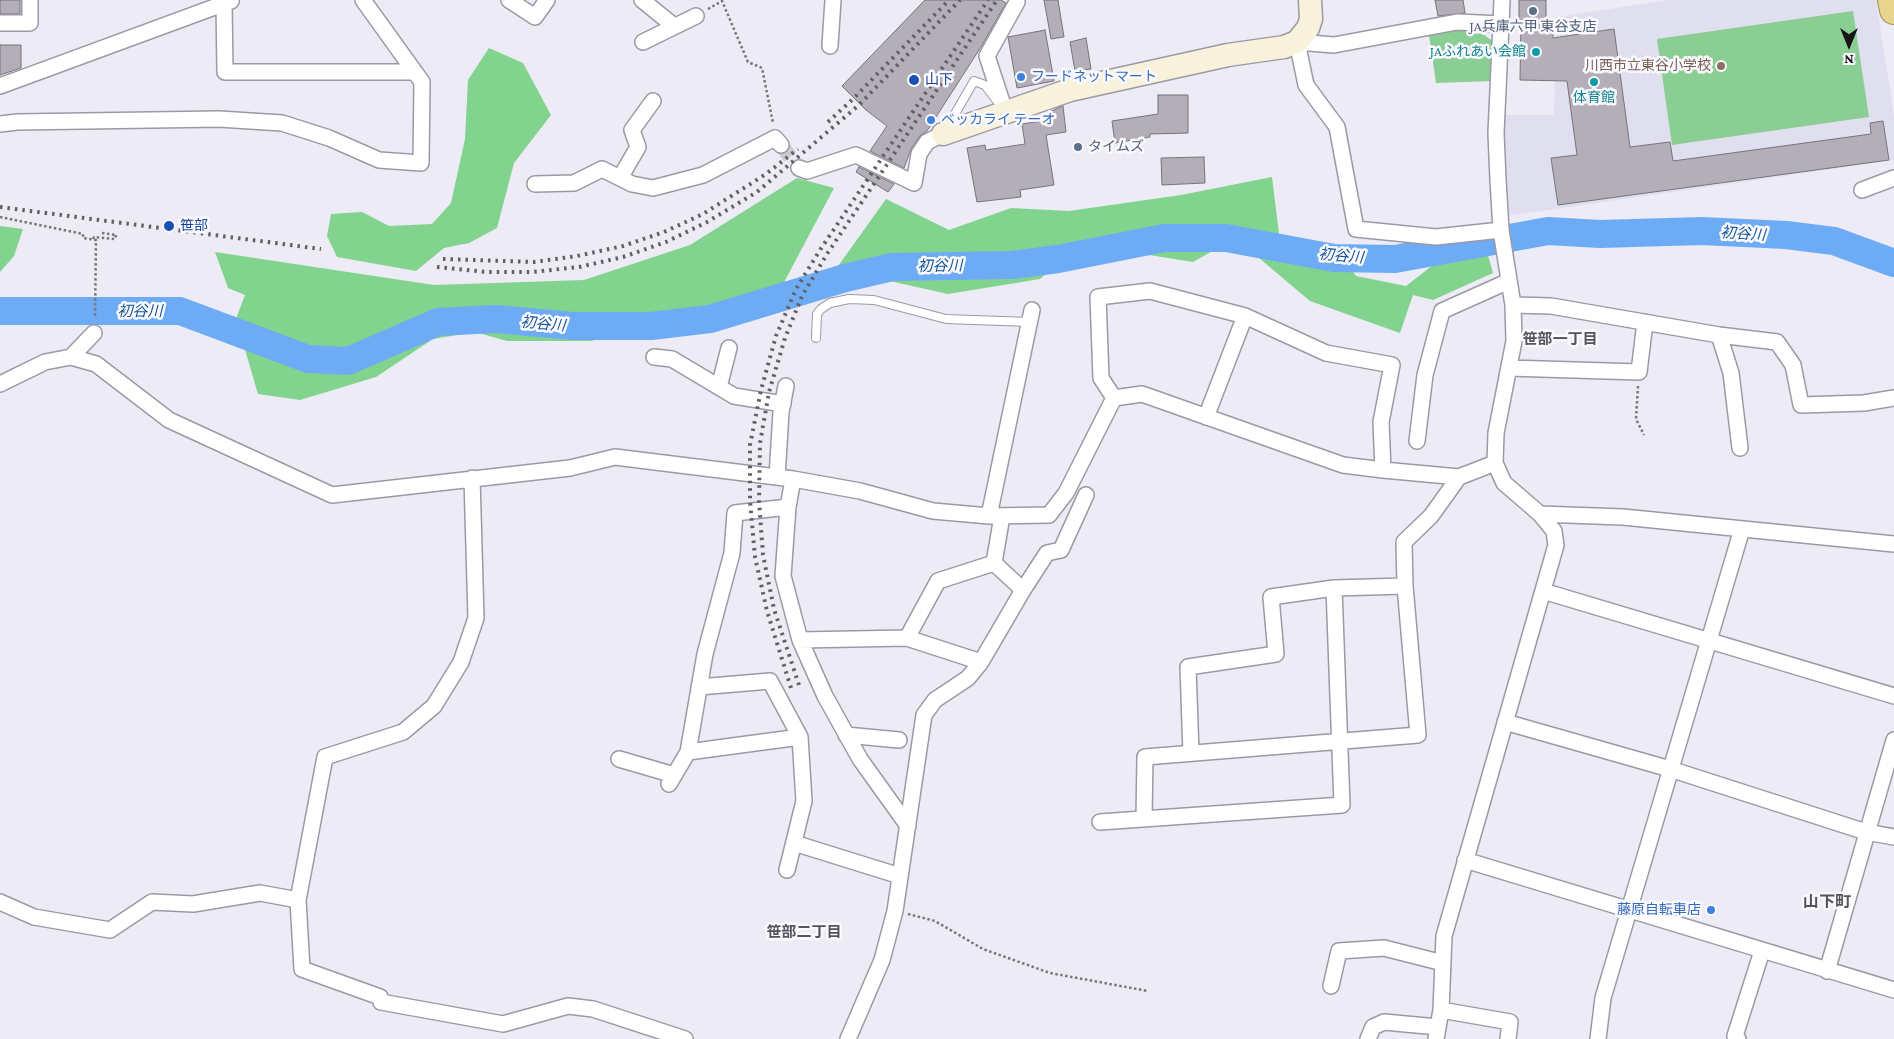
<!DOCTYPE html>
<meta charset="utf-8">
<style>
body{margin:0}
#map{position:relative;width:1894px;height:1039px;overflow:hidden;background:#ecebf6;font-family:"Crimson Pro",serif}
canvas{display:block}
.north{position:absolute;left:1824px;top:20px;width:50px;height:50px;-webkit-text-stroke:4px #faf9fe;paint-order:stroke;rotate:180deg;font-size:14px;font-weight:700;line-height:20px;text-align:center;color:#161619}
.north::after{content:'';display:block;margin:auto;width:18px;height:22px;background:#161619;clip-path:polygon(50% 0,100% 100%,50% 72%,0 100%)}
</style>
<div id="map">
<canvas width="1894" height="1039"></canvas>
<div class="north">N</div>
</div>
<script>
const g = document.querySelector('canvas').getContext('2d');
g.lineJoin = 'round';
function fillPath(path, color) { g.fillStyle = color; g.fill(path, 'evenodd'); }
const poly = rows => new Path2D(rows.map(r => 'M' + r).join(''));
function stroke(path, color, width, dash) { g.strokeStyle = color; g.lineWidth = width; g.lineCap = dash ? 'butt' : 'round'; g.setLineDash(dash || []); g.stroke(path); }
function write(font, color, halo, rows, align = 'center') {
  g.font = font + ' "Crimson Pro","Noto Sans JP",serif'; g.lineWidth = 5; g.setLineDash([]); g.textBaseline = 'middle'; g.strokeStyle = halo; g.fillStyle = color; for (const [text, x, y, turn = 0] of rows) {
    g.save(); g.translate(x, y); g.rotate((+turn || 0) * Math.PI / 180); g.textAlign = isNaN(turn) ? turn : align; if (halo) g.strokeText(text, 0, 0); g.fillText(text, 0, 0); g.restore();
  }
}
fillPath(poly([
 [1668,0,1876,0,1894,116,1894,160,1507,216,1503,115,1554,115,1556,17]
]), '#e0dff0');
fillPath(poly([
 [1853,11,1869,117,1672,145,1657,39],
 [1475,28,1495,43,1493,81,1436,83,1429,35]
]), '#8bce93');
fillPath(poly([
 [489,48,523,63,551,115,514,163,497,228,469,243,444,248,416,271,337,257,327,236,331,214,362,212,389,226,432,224,451,203,465,139,468,80],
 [1272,177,1279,234,1337,250,1356,276,1406,286,1433,265,1487,252,1493,273,1433,300,1413,295,1400,333,1310,301,1259,258,1216,249,1193,262,1081,244,1040,279,948,294,836,269,886,199,949,230,1011,208,1069,211,1181,195],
 [797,178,834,188,781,288,591,341,507,341,475,332,433,339,376,377,300,400,258,394,236,319,245,295,228,288,215,252,434,285,584,280,690,245],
 [0,226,23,229,14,256,0,272]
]), '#82d38e');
stroke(poly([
 [0,311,180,311,308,359,348,361,438,322,495,319,573,326,651,326,710,319,845,278,892,267,1012,265,1058,259,1164,238,1226,238,1334,258,1395,259,1548,231,1600,234,1702,231,1786,235,1834,241,1894,263]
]), '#6dacf5', 28);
const building = poly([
 [0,0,20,0,20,14,0,14,0,0],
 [925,0,1001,0,1006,3,981,47,927,131,920,136,911,149,904,168,870,151,887,126,866,110,842,86,925,0],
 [1044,0,1058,0,1064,37,1051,39,1044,0],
 [1435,0,1463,0,1465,13,1438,16,1435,0],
 [1519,0,1546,0,1546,24,1553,24,1553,38,1614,29,1630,147,1670,142,1673,161,1871,134,1870,123,1883,121,1889,160,1558,205,1551,158,1577,155,1567,81,1520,80,1521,22,1519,22,1519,0],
 [1045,30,1054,81,1017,88,1008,37,1045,30],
 [1086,38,1091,69,1075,71,1070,42,1086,38],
 [0,45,21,45,21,68,0,75,0,45],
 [1158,95,1188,95,1188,133,1150,134,1150,137,1115,143,1112,121,1158,114,1158,95],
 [1063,106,1066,132,1046,135,1054,185,1020,190,1021,197,977,202,967,148,985,145,986,150,1025,144,1022,124,1048,120,1047,113,1063,106],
 [1204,157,1205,183,1162,185,1161,158,1204,157],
 [859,167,894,184,888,192,856,172,859,167]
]);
fillPath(building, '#b3aeb7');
stroke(building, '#78737b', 1);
stroke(poly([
 [781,145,799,168]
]), '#cccbd5', 15, [15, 8]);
const lane = poly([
 [948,126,974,81,985,85,997,101],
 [816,338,817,314,821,309,830,303,849,299,874,300,946,319,1030,322]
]);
const street = poly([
 [509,0,535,17,547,0],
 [642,0,674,26],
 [224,3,225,72,415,72],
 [0,23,30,23,30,0],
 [1501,24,1502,0],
 [643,42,696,16],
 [830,46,833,0],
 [0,86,231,1],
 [1005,111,987,56,1017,2],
 [0,124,17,122,219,119,282,123,329,138,379,160,421,163,422,82,363,0],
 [799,168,807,171,856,155,914,183,919,154,927,142,943,134],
 [620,178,638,147,632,130,653,101],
 [535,184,574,183,602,169,632,184,653,188,703,175,775,138,781,145],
 [1862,190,1894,178],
 [1501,230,1436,237,1356,229,1337,127,1306,85,1297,42,1334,45,1457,22,1501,24,1496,133,1498,180,1501,230,1513,305,1514,341,1496,433,1495,463,1504,483,1540,514,1623,517,1894,544],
 [1513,305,1551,306,1719,335,1777,342,1793,365,1801,405,1864,403,1894,398],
 [1719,335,1731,373,1740,448],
 [71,357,94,333],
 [654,357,672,359,734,396,783,404],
 [1509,368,1639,372,1645,322],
 [0,384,45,362,71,357,96,364,169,420,332,495,570,468,615,457,793,479,860,491,933,511,989,516,1049,515,1066,493,1114,398],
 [719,387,729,348],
 [1206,417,1245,316],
 [1417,441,1425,375,1442,311,1509,281],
 [1383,470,1381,422,1392,365,1326,353,1245,316,1150,291,1098,297,1101,378,1114,398,1142,394,1343,465,1383,470,1459,477],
 [777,477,781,412,786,386],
 [472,478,476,618,461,662,434,706,403,732,325,757,298,900,302,969,380,997,381,1002,503,1024,568,1006,593,1009,685,1039],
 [788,507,783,576,800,640,907,638,981,662,1023,590,994,563,1002,516],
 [989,516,1032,310],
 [1023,590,1047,553,1061,550,1086,495],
 [1543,591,1894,696],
 [907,638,938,581,994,563],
 [800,640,825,696,860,759,908,826],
 [699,687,770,681,800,737,804,801,787,870],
 [1505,722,1670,769,1866,832,1894,837],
 [846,735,899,740],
 [688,752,705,654,732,553,735,513,788,507,793,479],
 [1191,753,1188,667,1276,654,1271,597,1334,588],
 [619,759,674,775],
 [669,784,688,752,800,737],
 [1144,819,1145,757,1418,735,1405,586],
 [1100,822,1342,805,1334,588,1405,586,1404,542,1431,516,1459,477,1495,463],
 [794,843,900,876],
 [1465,860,1894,990],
 [0,902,34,917,110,930,152,902,193,904,260,893,298,900],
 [1827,971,1894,740],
 [1331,986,1339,951,1384,948,1443,963],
 [1441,1010,1510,1022,1508,1039],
 [848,1039,882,960,895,911,924,715,935,700,968,678,981,662],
 [1368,1039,1373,1027,1384,1022,1438,1027],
 [1436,1039,1441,1010,1444,936,1556,545,1554,531,1540,514],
 [1598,1039,1603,998,1742,529],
 [1738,1039,1735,1036,1762,951]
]);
const secondary = poly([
 [943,134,1070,90,1228,55,1284,47,1297,42,1308,28,1311,19,1310,0]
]);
const highway = poly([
 [1892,0,1894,10]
]);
stroke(lane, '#9b9aa4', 10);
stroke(street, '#9b9aa4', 18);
stroke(secondary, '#9b9aa4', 25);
stroke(highway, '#9e9264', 30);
stroke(poly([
 [708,9,722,1,748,62,762,68,773,123],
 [0,217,83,234,83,238,96,240,95,318],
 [102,233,116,235],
 [93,239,94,237,115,239,116,235],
 [1638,386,1636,419,1644,435],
 [908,914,935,921,983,949,1050,973,1148,991]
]), '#76767c', 2.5, [2.5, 2.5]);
stroke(lane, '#fff', 8);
stroke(street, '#fff', 15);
stroke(secondary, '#f8f2dd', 22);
stroke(highway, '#e7d48d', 28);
stroke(poly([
 [828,122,854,98,949,0],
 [0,207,321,249],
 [443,259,534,262,577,256,623,246,664,232,703,214,766,174,798,149],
 [437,267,487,272,532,272,579,267,623,257,666,242,707,222,757,192,859,105,960,0],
 [799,685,774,609,763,555,759,501,760,443,769,392,785,338,802,296,827,254,997,0],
 [791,688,767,611,755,557,750,501,750,445,761,390,776,336,796,289,820,250,988,0]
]), '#606065', 4, [2.5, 5]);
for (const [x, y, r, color] of [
 [1533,11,5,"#5c6f8a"],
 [1536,52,5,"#0f9aa8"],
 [1721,66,5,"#8d6e63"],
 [1021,77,5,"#3f7fe0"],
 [914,80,6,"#1a4fb4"],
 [1594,82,5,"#0f9aa8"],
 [931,120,5,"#3f7fe0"],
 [1078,147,5,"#5c6f8a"],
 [169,226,6,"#1a4fb4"],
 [1711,910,5,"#3f7fe0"]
]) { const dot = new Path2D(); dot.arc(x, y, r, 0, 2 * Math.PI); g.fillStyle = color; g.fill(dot); stroke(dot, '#faf9fe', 2); }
write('14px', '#4e5e75', '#faf9fe', [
 ["JA兵庫六甲 東谷支店",1533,27],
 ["タイムズ",1088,147,"left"]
]);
write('14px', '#0d838f', '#faf9fe', [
 ["JAふれあい会館",1526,52],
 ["体育館",1594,98,"center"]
], 'right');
write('14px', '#785e54', '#faf9fe', [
 ["川西市立東谷小学校",1711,66]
], 'right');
write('14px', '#366cbe', '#faf9fe', [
 ["フードネットマート",1031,77],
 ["ベッカライ テーオ",941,120],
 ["藤原自転車店",1701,910,"right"]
], 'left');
write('14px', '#164399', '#faf9fe', [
 ["山下",925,80],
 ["笹部",180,226]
], 'left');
write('italic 15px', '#125395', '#faf9fe', [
 ["初谷川",1743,234,4],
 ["初谷川",1341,256,5],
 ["初谷川",940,266,-1],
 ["初谷川",140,311],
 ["初谷川",543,324,5]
]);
write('bold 15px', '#54545c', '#faf9fe', [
 ["笹部一丁目",1560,339],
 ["笹部二丁目",804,932]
]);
write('bold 16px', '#54545c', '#faf9fe', [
 ["山下町",1827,902]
]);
</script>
